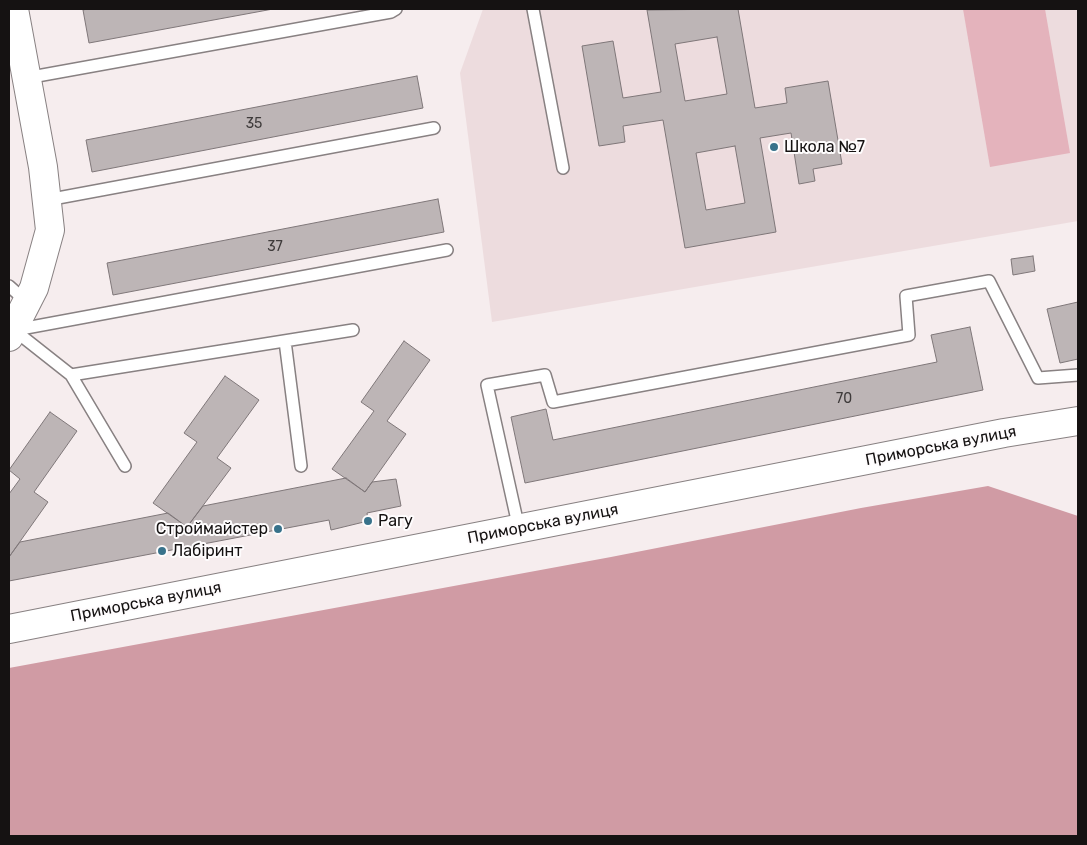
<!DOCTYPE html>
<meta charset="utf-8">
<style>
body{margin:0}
#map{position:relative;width:1087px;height:845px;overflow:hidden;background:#f6edee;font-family:Rubik,sans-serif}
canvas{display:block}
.frame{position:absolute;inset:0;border:10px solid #151212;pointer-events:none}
</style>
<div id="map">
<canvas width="1087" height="845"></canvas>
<div class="frame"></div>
</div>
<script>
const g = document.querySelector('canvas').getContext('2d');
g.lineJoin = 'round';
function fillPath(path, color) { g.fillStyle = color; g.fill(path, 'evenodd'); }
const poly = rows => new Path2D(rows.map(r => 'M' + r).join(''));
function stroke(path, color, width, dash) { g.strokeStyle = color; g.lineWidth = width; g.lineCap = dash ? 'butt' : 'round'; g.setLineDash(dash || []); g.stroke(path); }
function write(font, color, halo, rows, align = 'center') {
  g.font = font + ' Rubik,sans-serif'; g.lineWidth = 4; g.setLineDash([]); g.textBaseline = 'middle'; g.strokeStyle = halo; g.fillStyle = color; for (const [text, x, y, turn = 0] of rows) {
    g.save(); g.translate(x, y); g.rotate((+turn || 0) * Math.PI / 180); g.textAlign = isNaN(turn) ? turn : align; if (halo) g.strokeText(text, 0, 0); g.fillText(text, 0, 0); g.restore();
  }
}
fillPath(poly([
 [483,9,1078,9,1078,221,492,322,460,73]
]), '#eddcde');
fillPath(poly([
 [963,9,1045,9,1070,153,990,167]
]), '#e4b3bc');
fillPath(poly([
 [988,486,1078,516,1078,836,9,836,9,668,611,557,861,508]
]), '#d09ba4');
const building = poly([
 [87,9,273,9,89,43,83,10,87,9],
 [738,9,755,108,787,103,785,88,828,81,842,164,813,169,815,181,799,184,791,133,760,138,776,232,685,248,663,120,623,126,625,142,599,146,582,46,613,41,623,98,661,92,647,10,738,9],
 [717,37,727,94,685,101,675,44,717,37],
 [735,146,745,203,706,210,696,153,735,146],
 [417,76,423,108,92,172,86,140,417,76],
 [438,199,444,232,113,295,107,263,438,199],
 [1033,256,1035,271,1013,275,1011,259,1033,256],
 [1078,302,1078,359,1060,363,1047,309,1078,302],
 [970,327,983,390,525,483,511,417,546,409,553,440,937,362,931,335,970,327],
 [404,341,430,360,387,421,406,434,365,492,332,469,374,411,361,402,404,341],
 [225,376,259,400,217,458,231,468,187,527,153,503,197,442,184,433,225,376],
 [50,412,77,431,34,492,48,502,9,557,9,494,20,479,9,470,50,412],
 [346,478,365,492,372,482,396,479,401,506,367,513,368,521,331,530,329,520,9,581,9,557,20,542,168,513,187,527,203,506,346,478]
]);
fillPath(building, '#bdb5b6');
stroke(building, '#7f7779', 1);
const service = poly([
 [533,9,563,168],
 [26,78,391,12,396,9],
 [47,200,434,128],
 [9,286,27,302],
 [14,330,71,375,353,330],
 [15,330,447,250],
 [285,341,301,466],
 [71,375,125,466],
 [519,529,487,385,545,375,553,402,909,335,906,296,989,281,1038,378,1078,375]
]);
const tertiary = poly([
 [9,337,34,288,50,230,43,167,14,9],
 [9,629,1004,433,1078,421]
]);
stroke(service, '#888182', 14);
stroke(tertiary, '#888182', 30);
stroke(service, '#fff', 11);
stroke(tertiary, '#fff', 28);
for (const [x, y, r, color] of [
 [774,147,5,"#38728b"],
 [368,521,5,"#38728b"],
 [278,529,5,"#38728b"],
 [162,551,5,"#38728b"]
]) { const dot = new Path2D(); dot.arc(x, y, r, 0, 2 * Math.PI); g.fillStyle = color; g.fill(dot); stroke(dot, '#fefcfd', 2); }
write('14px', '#3f3b3b', null, [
 ["35",254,124],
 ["37",275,247],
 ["70",844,399]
]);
write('16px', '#151212', '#fefcfd', [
 ["Школа №7",784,147],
 ["Рагу",378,521],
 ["Строймайстер",268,529,"right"],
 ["Лабіринт",172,551]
], 'left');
write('16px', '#151212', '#fefcfd', [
 ["Приморська вулиця",941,446,-11],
 ["Приморська вулиця",543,524,-11],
 ["Приморська вулиця",146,602,-11]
]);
</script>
